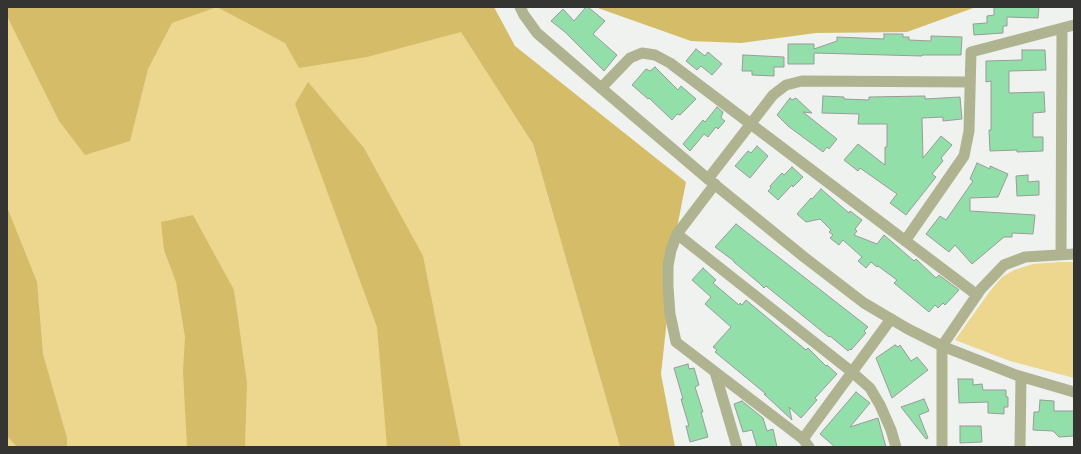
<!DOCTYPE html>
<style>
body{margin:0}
#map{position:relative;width:1081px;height:454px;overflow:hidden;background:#f0f2ef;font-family:"Titillium Web",sans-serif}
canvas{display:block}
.frame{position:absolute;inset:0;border:8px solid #343533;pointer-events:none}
</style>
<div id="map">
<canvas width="1081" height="454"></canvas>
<div class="frame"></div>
</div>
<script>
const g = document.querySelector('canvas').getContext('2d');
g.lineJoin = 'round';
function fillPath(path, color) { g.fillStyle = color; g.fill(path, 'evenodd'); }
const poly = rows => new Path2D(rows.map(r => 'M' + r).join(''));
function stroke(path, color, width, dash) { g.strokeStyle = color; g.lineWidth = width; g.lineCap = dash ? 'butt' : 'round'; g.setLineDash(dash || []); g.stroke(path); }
fillPath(poly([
 [7,7,446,7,533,144,620,447,7,447],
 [1059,262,1074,262,1074,378,1010,361,955,340,990,291,1002,277,1014,270,1033,264]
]), '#edd78e');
fillPath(poly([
 [7,7,217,7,172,23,148,69,130,141,85,155,59,121,7,16],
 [217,7,494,7,515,46,686,182,677,228,661,374,675,447,620,447,533,144,461,32,367,57,299,68,285,43],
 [595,7,976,7,907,32,816,33,741,43,691,41],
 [308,82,364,148,423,256,461,447,387,447,377,327,295,104],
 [7,207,37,282,43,354,67,438,67,447,17,447,7,436],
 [193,215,234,290,247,383,245,447,187,447,183,371,185,337,176,282,164,250,161,222]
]), '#d4bc69');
const building = poly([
 [586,7,588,7,605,21,593,34,617,55,604,71,565,32,551,21,563,9,574,21,586,7],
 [994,7,1039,7,1038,18,1007,17,1007,26,1003,26,1003,33,974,35,973,24,987,23,987,16,994,15,994,7],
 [884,34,903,34,903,37,909,37,909,40,931,41,931,36,962,37,961,55,922,55,922,56,814,53,814,64,788,64,788,44,814,44,814,49,837,41,837,37,884,39,884,34],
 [696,49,705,56,708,52,722,64,712,75,701,66,697,70,686,61,696,49],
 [1022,50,1045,50,1046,70,1009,71,1009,93,1044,92,1045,112,1033,113,1033,137,1043,137,1043,151,1017,152,1017,150,990,151,989,130,991,130,991,81,986,82,986,61,1022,60,1022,50],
 [743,55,784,57,784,67,774,67,774,76,752,75,752,71,742,71,743,55],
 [655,67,678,90,681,86,696,99,680,115,677,114,672,120,649,98,648,99,632,85,646,69,650,71,655,67],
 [823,96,844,97,844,99,869,100,869,97,925,96,925,99,960,97,962,119,943,121,943,117,922,118,923,158,941,136,952,145,941,158,943,161,932,174,936,177,906,215,890,203,897,194,860,168,858,171,844,160,858,144,885,165,885,147,887,147,887,124,858,124,859,114,822,113,823,96],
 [790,98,792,100,796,98,812,113,803,112,837,139,829,149,827,147,823,152,788,126,777,115,790,98],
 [717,107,723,112,721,118,725,121,718,129,716,127,708,137,704,134,690,151,683,144,703,120,705,122,717,107],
 [757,146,768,156,750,178,735,166,748,151,751,153,757,146],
 [977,163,990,169,990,166,1008,174,998,197,970,198,970,211,1035,215,1033,234,1012,233,1012,237,1004,237,972,264,955,245,949,252,926,234,940,216,946,220,973,181,970,179,977,163],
 [792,167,803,177,793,187,792,185,778,200,768,191,771,188,770,186,782,173,784,175,792,167],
 [1028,175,1028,182,1039,181,1039,195,1017,196,1016,176,1028,175],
 [821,189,849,213,850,211,862,220,855,229,857,231,854,235,877,244,884,235,914,261,916,259,936,278,939,275,959,290,945,305,943,303,938,308,935,305,929,312,894,283,897,280,878,266,877,267,871,262,866,268,858,261,862,257,843,240,839,245,830,238,833,235,829,232,831,230,820,219,806,222,797,214,811,198,812,199,821,189],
 [736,224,868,327,864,331,866,333,851,350,850,349,848,351,830,336,829,337,766,286,764,288,759,283,734,262,734,261,715,247,736,224],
 [703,268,716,280,713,283,739,305,740,303,742,305,746,300,806,350,808,348,826,366,827,365,837,374,815,398,817,400,801,418,789,407,792,420,764,394,766,394,715,352,717,350,713,347,731,327,705,304,711,297,692,280,703,268],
 [895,345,898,347,900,345,911,361,917,357,928,370,892,398,876,358,895,345],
 [688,364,689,369,694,368,699,385,695,387,703,412,701,412,708,437,690,442,686,426,689,426,681,399,683,399,674,368,688,364],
 [958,379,973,379,973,385,982,384,983,390,1006,390,1006,397,1008,397,1008,407,1004,407,1004,414,988,413,988,402,959,403,958,379],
 [856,392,870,403,850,427,878,418,886,447,835,447,820,434,856,392],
 [924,399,929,411,919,415,928,438,926,439,901,407,924,399],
 [1040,400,1054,401,1054,411,1074,411,1074,436,1059,437,1053,431,1033,430,1034,412,1039,412,1040,400],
 [742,401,763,418,767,431,773,429,777,447,757,447,752,430,743,432,734,404,742,401],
 [960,426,981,426,982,442,960,443,960,426]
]);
fillPath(building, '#92dfaa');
stroke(building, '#989b99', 1);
stroke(poly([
 [601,88,630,58,642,53,655,55,670,63,977,295],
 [708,179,773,95,786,85,802,81,970,82],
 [715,184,677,234,671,250,668,266,668,287,670,314,676,342,803,439,809,447],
 [677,234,852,372,870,388,880,405,891,430,896,447],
 [905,241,964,156,969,131,971,52,1074,25],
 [1061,254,1062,29],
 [715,372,737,447],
 [803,439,891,319],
 [942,447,942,346,981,289,1004,265,1025,257,1074,254],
 [1020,447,1021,377]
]), '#afb390', 11);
stroke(poly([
 [520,7,524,15,537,33,601,88,708,179,804,257,864,303,908,329,942,346,1016,375,1074,392]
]), '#afb390', 11);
</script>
